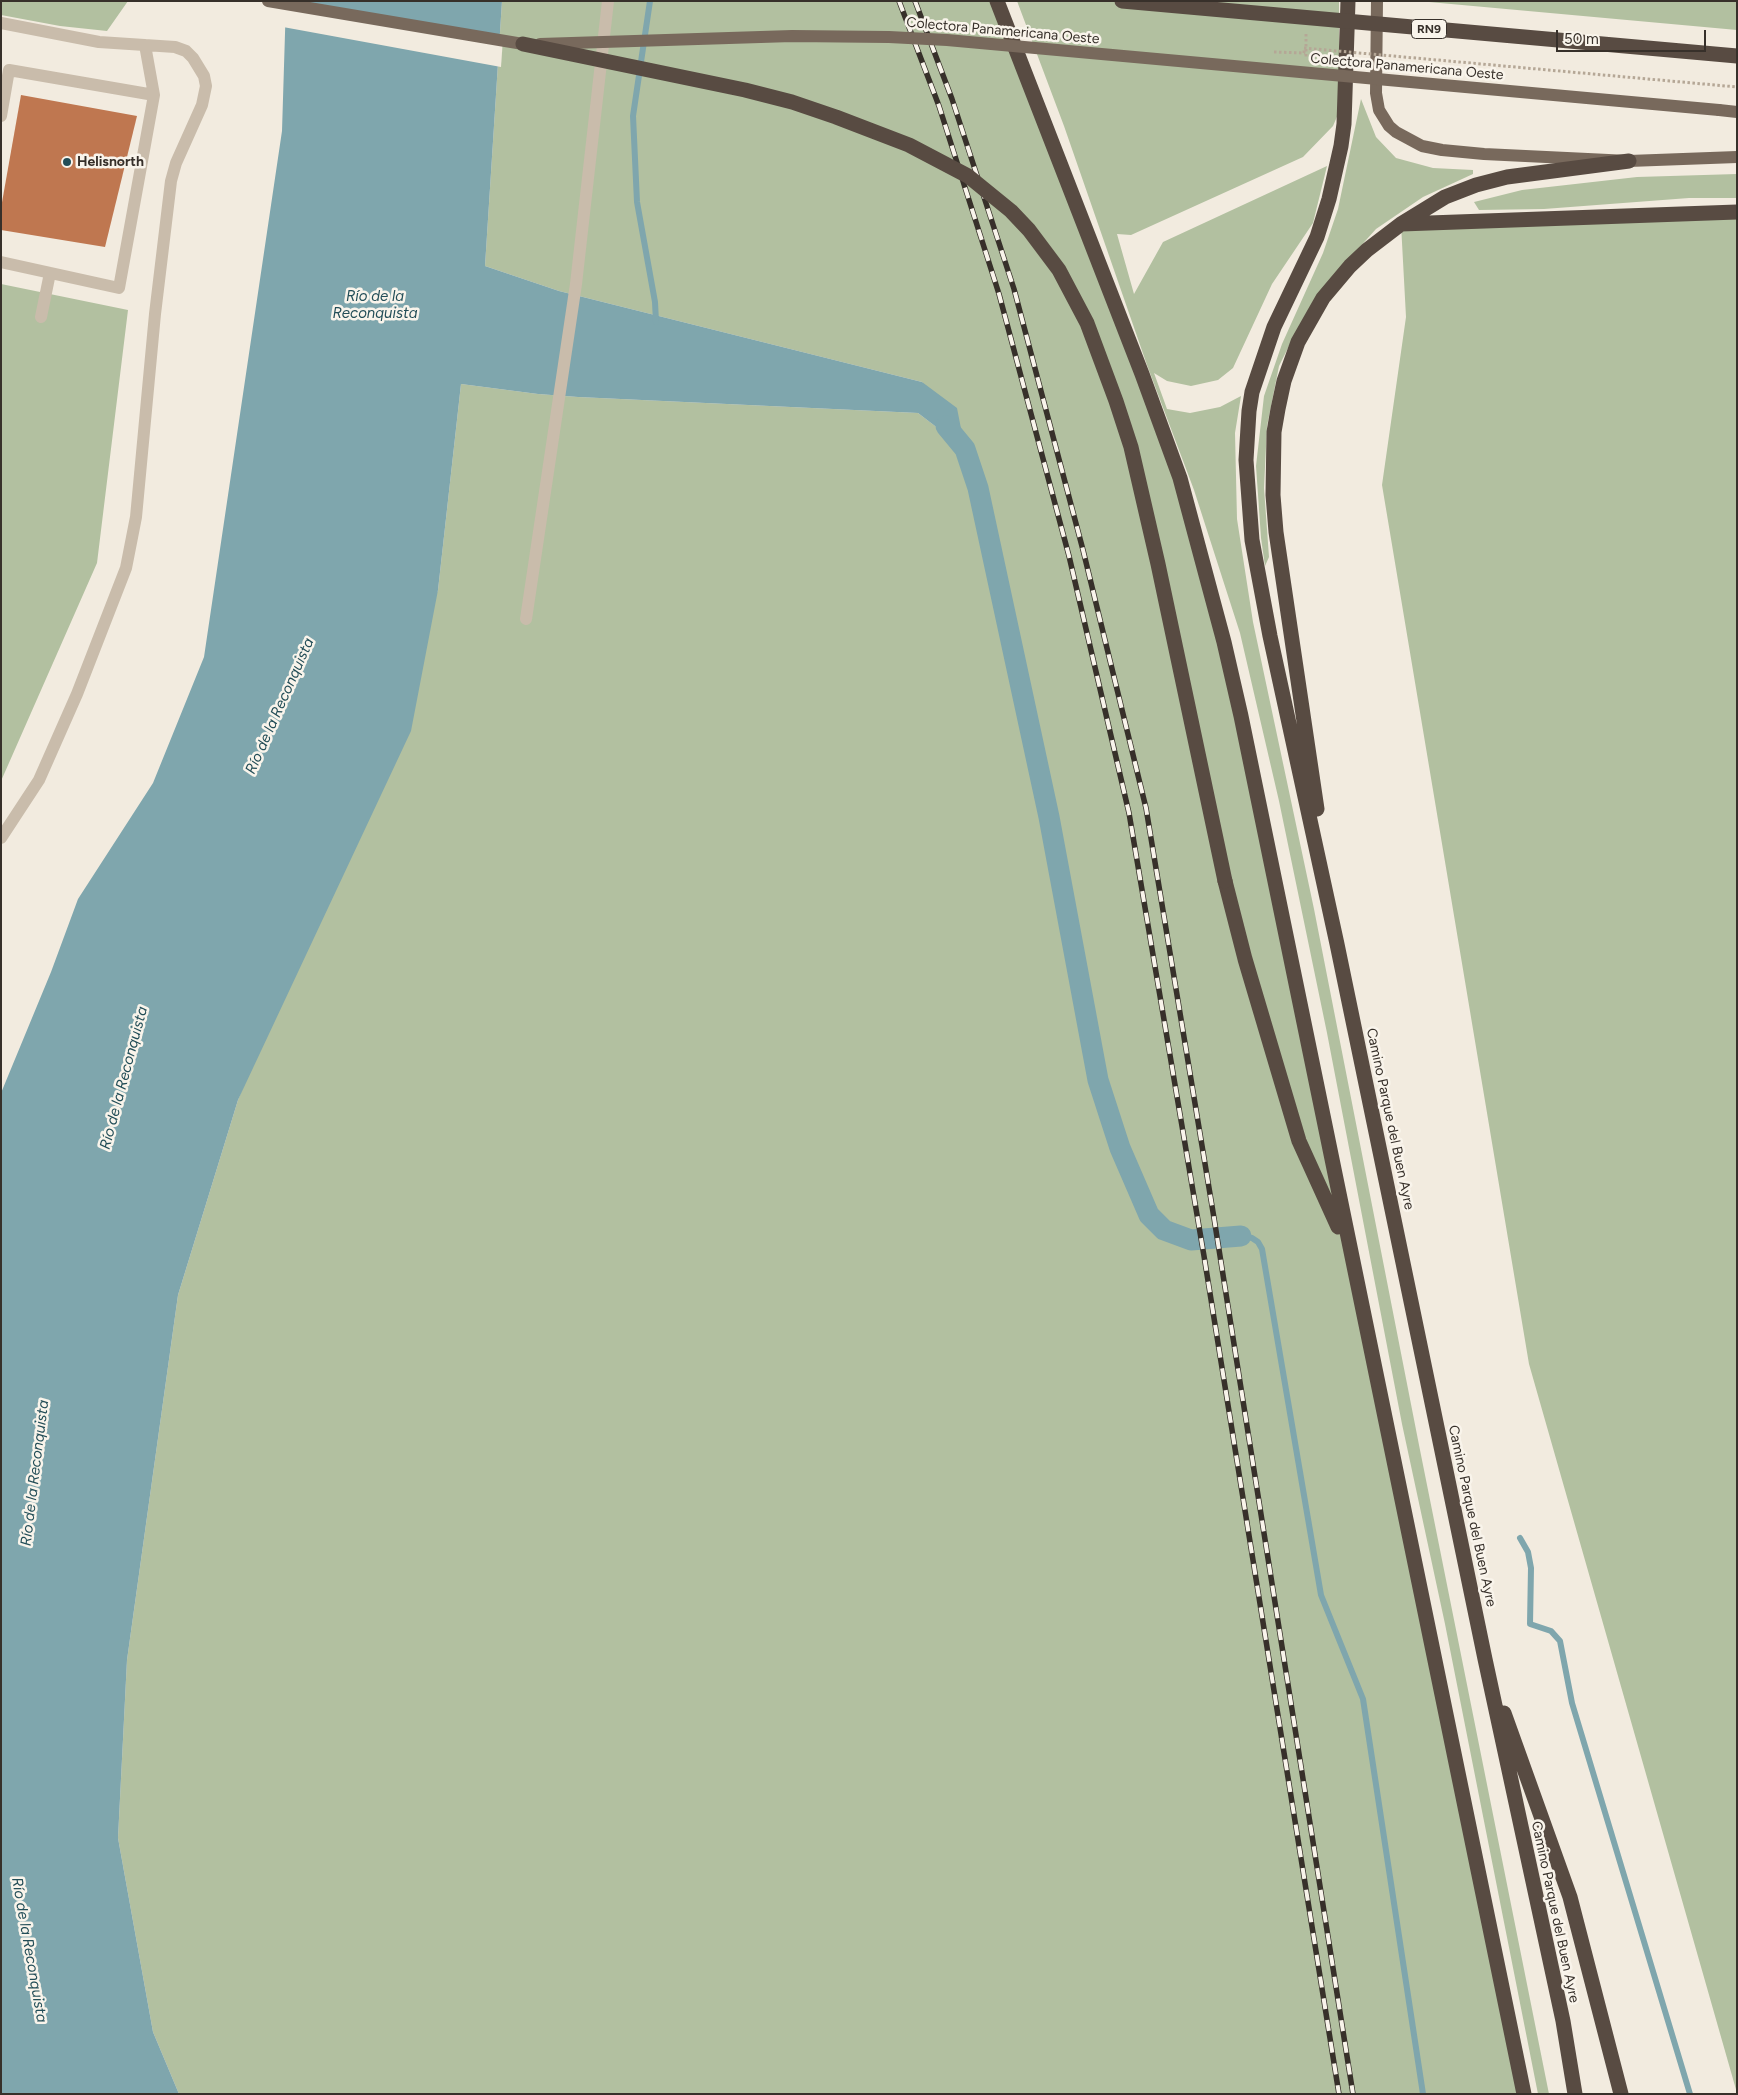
<!DOCTYPE html>
<meta charset="utf-8">
<style>
body{margin:0}
#map{position:relative;width:1738px;height:2095px;overflow:hidden;background:#f2ebdf;font-family:Figtree,sans-serif}
canvas{display:block}
.frame{position:absolute;inset:0;border:2px solid #37302a;pointer-events:none}
.scale{position:absolute;left:1556px;top:30px;width:150px;height:22px;box-sizing:border-box;border:2px solid #37302a;border-top:0;padding-left:6px;font-size:15px;line-height:18px;white-space:nowrap;color:#37302a;-webkit-text-stroke:4px #f9f4eb;paint-order:stroke}
</style>
<div id="map">
<canvas width="1738" height="2095"></canvas>
<div class="frame"></div>
<div class="scale">50 m</div>
</div>
<script>
const g = document.querySelector('canvas').getContext('2d');
g.lineJoin = 'round';
function fillPath(path, color) { g.fillStyle = color; g.fill(path, 'evenodd'); }
const poly = rows => new Path2D(rows.map(r => 'M' + r).join(''));
function stroke(path, color, width, dash) { g.strokeStyle = color; g.lineWidth = width; g.lineCap = dash ? 'butt' : 'round'; g.setLineDash(dash || []); g.stroke(path); }
function write(font, color, halo, rows, align = 'center') {
  g.font = font + ' Figtree,sans-serif'; g.lineWidth = 5; g.setLineDash([]); g.textBaseline = 'middle'; g.strokeStyle = halo; g.fillStyle = color; for (const [text, x, y, turn = 0] of rows) {
    g.save(); g.translate(x, y); g.rotate((+turn || 0) * Math.PI / 180); g.textAlign = isNaN(turn) ? turn : align; if (halo) g.strokeText(text, 0, 0); g.fillText(text, 0, 0); g.restore();
  }
}
fillPath(poly([
 [1,1,128,1,107,31,60,26,1,15],
 [502,1,997,1,1142,374,1224,642,1523,2094,179,2094,153,2032,118,1838,127,1660,178,1295,238,1100,438,590,461,384,538,394,578,397,918,413,964,448,922,382,559,291,485,266],
 [1017,1,1339,1,1339,112,1333,126,1303,157,1131,235,1117,234,1134,294,1163,242,1327,166,1313,223,1272,284,1233,368,1218,380,1191,386,1167,381,1154,373,1167,409,1190,413,1220,407,1241,396,1235,433,1237,519,1253,622,1314,909,1419,1445,1549,2094,1538,2094,1445,1624,1402,1424,1327,1033,1279,801,1240,633,1194,490,1147,365,1064,126],
 [1418,1,1737,1,1737,30],
 [1361,99,1376,137,1396,158,1433,168,1473,170,1473,174,1423,197,1376,229,1321,290,1294,336,1279,366,1267,426,1264,488,1269,557,1265,566,1261,538,1256,466,1264,396,1282,344,1323,253,1338,209],
 [1737,174,1737,198,1689,198,1544,209,1479,210,1474,202,1522,190,1637,177],
 [1737,212,1737,2093,1529,1364,1382,485,1406,317,1401,224],
 [1,284,128,310,97,563,1,781]
]), '#b2c0a0');
fillPath(poly([
 [286,1,502,1,485,266,559,291,922,382,957,408,965,449,918,413,578,397,538,394,461,384,438,590,411,731,238,1100,178,1295,127,1660,118,1838,153,2032,179,2094,1,2094,1,1093,51,972,78,899,153,783,204,657,282,131]
]), '#7fa6ad');
fillPath(poly([
 [283,3,503,38,501,67,283,27]
]), '#f2ebdf');
stroke(poly([
 [650,1,633,116,637,202,655,302,656,322],
 [1241,1236,1252,1238,1258,1242,1262,1249,1321,1595,1363,1699,1423,2094],
 [1520,1538,1528,1552,1531,1568,1530,1624,1551,1631,1560,1641,1572,1703,1690,2094]
]), '#7fa6ad', 6);
stroke(poly([
 [946,426,965,449,978,488,1049,817,1098,1080,1120,1148,1149,1215,1164,1230,1191,1240,1241,1236]
]), '#7fa6ad', 21);
fillPath(poly([
 [21,95,137,116,105,247,1,230,1,208]
]), '#bf7750');
stroke(poly([
 [1306,34,1306,57],
 [1274,52,1304,53,1304,48]
]), '#b5a796', 3, [2.5, 2.5]);
stroke(poly([
 [1,23,99,42,175,47,186,51,193,58,204,76,206,86,202,105,176,163,171,181,155,314,136,517,126,568,77,694,39,780,1,838],
 [1,116,9,70,154,95],
 [1,262,119,288,154,95,145,45],
 [41,317,50,273],
 [526,619,576,284,608,1]
]), '#c9bcab', 12);
stroke(poly([
 [268,1,523,44],
 [1377,1,1376,93,1379,110,1389,126,1396,132,1422,146,1442,150,1484,154,1629,161,1737,157],
 [1719,110,1737,112]
]), '#78695c', 12);
stroke(poly([
 [997,1,1142,374,1180,478,1224,642,1241,716,1524,2094],
 [1348,1,1344,124,1341,146,1329,199,1317,237,1274,327,1252,392,1249,411,1246,460,1252,540,1270,636,1337,944,1485,1659,1563,2021,1575,2094],
 [1401,224,1737,212],
 [1317,809,1276,532,1273,495,1274,432,1278,409,1284,381,1298,342,1323,298,1350,266,1367,250,1401,224,1445,197,1476,185,1507,177,1629,161],
 [1225,881,1245,959,1299,1141,1338,1227],
 [1504,1713,1570,1897,1621,2094]
]), '#584b42', 15);
const rail = poly([
 [899,1,939,106,999,294,1069,556,1129,813,1204,1256,1339,2094],
 [915,1,952,99,1014,289,1083,550,1146,808,1214,1218,1353,2094]
]);
stroke(rail, '#37302a', 5.5);
stroke(rail, '#f9f4eb', 4, [11]);
stroke(poly([
 [1304,48,1737,87]
]), '#b5a796', 3, [2.5, 2.5]);
stroke(poly([
 [540,44,792,36,889,37,947,40,1719,110]
]), '#78695c', 12);
stroke(poly([
 [1122,1,1737,56],
 [523,44,745,90,792,102,836,117,909,145,968,176,1011,211,1029,230,1059,270,1087,323,1116,401,1131,447,1158,564,1225,881]
]), '#584b42', 15);
for (const [x, y, r, color] of [
 [67,162,5,"#224d57"]
]) { const dot = new Path2D(); dot.arc(x, y, r, 0, 2 * Math.PI); g.fillStyle = color; g.fill(dot); stroke(dot, '#f9f4eb', 2); }
for (const [x, y, w] of [
 [1429,29,35]
]) { const box = new Path2D(); box.roundRect(x - w / 2, y - 9.5, w, 19, 4); g.fillStyle = '#f9f4eb'; g.fill(box); stroke(box, '#37302a', 1); }
write('bold 12px', '#37302a', null, [
 ["RN9",1429,29]
]);
write('14px', '#37302a', '#f9f4eb', [
 ["Colectora Panamericana Oeste",1003,31,5],
 ["Colectora Panamericana Oeste",1407,67,5],
 ["Camino Parque del Buen Ayre",1390,1119,78],
 ["Camino Parque del Buen Ayre",1472,1516,78],
 ["Camino Parque del Buen Ayre",1555,1912,78]
]);
write('bold 14px', '#37302a', '#f9f4eb', [
 ["Helisnorth",77,162]
], 'left');
write('italic 15px', '#224d57', '#f9f4eb', [
 ["Río de la",375,297],
 ["Reconquista",375,314],
 ["Río de la Reconquista",280,706,-66],
 ["Río de la Reconquista",124,1078,-75],
 ["Río de la Reconquista",35,1473,-83],
 ["Río de la Reconquista",29,1950,80]
]);
</script>
